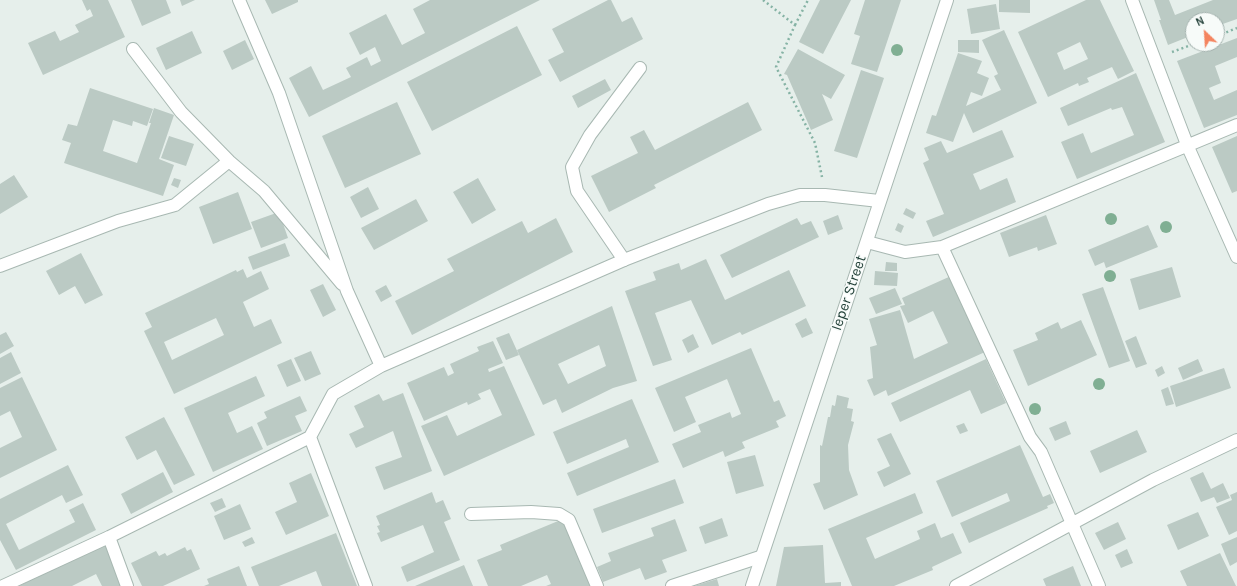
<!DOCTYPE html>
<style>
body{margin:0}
#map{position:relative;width:1237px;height:586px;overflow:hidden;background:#e6efeb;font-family:Karla,sans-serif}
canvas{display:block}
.north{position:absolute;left:1185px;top:12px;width:40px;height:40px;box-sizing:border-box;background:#f7fbf9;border:1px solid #a3b1ad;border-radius:50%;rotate:335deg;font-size:11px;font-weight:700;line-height:16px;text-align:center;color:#24423a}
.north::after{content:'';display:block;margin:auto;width:14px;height:18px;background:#f4845f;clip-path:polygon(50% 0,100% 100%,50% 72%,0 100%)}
</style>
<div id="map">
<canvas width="1237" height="586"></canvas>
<div class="north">N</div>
</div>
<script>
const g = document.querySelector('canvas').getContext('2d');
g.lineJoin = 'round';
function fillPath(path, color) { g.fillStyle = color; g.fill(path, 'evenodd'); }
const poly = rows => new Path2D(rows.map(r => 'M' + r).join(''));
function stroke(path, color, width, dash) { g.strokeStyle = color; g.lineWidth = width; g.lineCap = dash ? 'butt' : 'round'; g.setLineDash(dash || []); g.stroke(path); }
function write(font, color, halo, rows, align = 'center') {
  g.font = font + ' Karla,sans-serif'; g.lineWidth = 3; g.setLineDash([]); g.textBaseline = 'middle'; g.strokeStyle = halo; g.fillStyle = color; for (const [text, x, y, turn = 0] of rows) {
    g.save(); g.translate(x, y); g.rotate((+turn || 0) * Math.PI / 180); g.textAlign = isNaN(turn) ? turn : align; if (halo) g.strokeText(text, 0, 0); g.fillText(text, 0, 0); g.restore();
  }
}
fillPath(poly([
 [82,0,108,0,125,37,43,75,28,43,55,31,60,41,79,32,75,25,93,16,90,9,87,11],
 [131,0,166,0,171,13,142,26],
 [180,0,195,0,182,6],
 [265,0,298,0,298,2,272,14],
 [430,0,540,0,309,117,289,78,311,66,323,90,351,77,346,68,367,57,371,66,381,61,375,47,360,55,349,33,386,14,402,45,425,33,413,9],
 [608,0,611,0,622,22,632,17,643,39,560,82,548,60,564,52,552,29],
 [820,0,851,0,823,54,799,42],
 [865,0,901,0,877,72,851,64,860,36,854,34],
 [999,0,1030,0,1030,13,999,12],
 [1086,0,1100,0,1134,71,1118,79,1112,67,1087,78,1089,82,1079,86,1078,83,1048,97,1018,32],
 [1080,42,1088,59,1064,70,1057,53],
 [1154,0,1169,0,1175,15,1213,0,1237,0,1237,19,1217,26,1217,20,1193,20,1193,35,1168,45,1159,20,1161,20],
 [996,4,1000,29,971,34,967,9],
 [517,26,542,75,432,131,407,82],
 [1004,30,1037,103,973,133,964,113,953,142,926,133,932,115,936,116,958,53,982,61,977,73,989,78,982,96,971,92,966,106,1001,90,994,76,998,74,982,40],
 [192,31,202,53,166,70,156,48],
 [1237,38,1237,57,1215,66,1221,83,1209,88,1214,100,1237,90,1237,115,1204,128,1177,61],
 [245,40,254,59,232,70,223,51],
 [958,40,979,40,979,53,958,52],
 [798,49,845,75,831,99,822,94,833,120,811,130,787,75,784,74],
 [861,70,884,78,857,158,834,151],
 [1136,73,1165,142,1077,179,1061,142,1083,133,1091,153,1134,135,1122,107,1112,110,1111,108,1068,126,1060,108],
 [605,79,611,90,578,108,572,96],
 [90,88,153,109,147,126,133,121,132,126,113,120,103,151,137,163,151,123,149,123,154,108,174,115,159,159,174,165,163,196,64,163,71,143,62,140,68,124,77,126],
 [397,102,421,154,345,188,322,136],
 [748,102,762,130,654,185,656,188,609,212,591,176,638,153,630,137,644,130,655,150],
 [1002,130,1014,157,973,174,980,190,1007,178,1016,202,933,237,926,221,944,214,923,163,929,160,924,148,941,141,947,153],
 [169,136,194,144,186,166,161,158],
 [1237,136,1237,191,1232,193,1212,147],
 [14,175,28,197,0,214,0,184],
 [174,178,181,180,178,188,171,185],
 [478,178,496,210,472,224,453,192],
 [368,187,379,209,361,218,350,197],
 [238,192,252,229,213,244,199,207],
 [416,199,428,221,374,250,361,228],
 [906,208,916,213,913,219,903,214],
 [279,212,288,238,261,248,251,222],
 [838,215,843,229,828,235,823,221],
 [1046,215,1057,244,1038,251,1037,247,1009,257,1000,233],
 [556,218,573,252,412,335,395,301,454,271,447,259,522,221,528,233],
 [797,218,801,225,811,221,819,237,732,278,720,255],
 [898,223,904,226,901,233,895,230],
 [1148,225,1158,247,1106,268,1104,262,1095,266,1088,250],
 [285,243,290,256,253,270,248,257],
 [81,253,103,295,85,304,75,286,59,295,46,271],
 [706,259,725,300,789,270,806,306,742,335,740,332,712,345,691,300,655,313,672,360,653,366,625,291,656,280,653,272,679,263,681,270],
 [886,262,897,263,897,271,885,271],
 [1172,267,1181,297,1139,310,1130,279],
 [243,269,247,278,261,271,269,289,243,302,254,327,271,319,282,343,174,394,144,331,152,327,145,313,236,270,237,272],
 [216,318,224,335,172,360,164,342],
 [875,271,898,273,897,286,874,285],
 [951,276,985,352,888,396,886,390,874,396,867,380,873,378,870,347,877,345,869,319,900,310,914,359,948,343,933,311,908,323,900,306,905,305,902,298],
 [323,284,336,310,323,317,310,290],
 [386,285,392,296,381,302,375,291],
 [1103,287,1130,361,1109,368,1082,294],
 [895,288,902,304,876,314,869,298],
 [612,306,637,381,613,388,562,413,556,399,543,405,517,350],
 [599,345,606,366,568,384,558,364],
 [806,318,813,333,802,338,795,324],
 [1081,320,1097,355,1028,386,1013,350,1038,340,1035,333,1058,322,1061,329],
 [6,332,14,346,0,354,0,335],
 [509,333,519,355,506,360,496,338],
 [693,334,699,347,688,353,682,340],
 [1136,336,1147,364,1136,368,1125,341],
 [493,341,503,363,488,369,489,372,504,366,535,435,444,476,421,426,447,415,457,436,502,415,490,389,478,394,481,399,468,405,467,402,424,421,407,383,444,367,448,376,454,373,450,364,479,351,477,347],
 [751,348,774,402,779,400,786,416,776,421,779,427,742,442,745,448,725,457,723,451,683,468,672,444,701,432,698,425,730,412,732,418,741,414,727,379,685,397,696,422,674,432,655,388],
 [311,351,321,374,305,381,294,358],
 [11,352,21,373,0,384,0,358],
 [291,359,301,381,287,387,277,365],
 [986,359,1006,403,981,414,970,390,900,422,891,403],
 [1198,359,1203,371,1183,380,1178,368],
 [1162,366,1165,373,1158,377,1155,370],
 [1224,368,1231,388,1176,407,1170,386],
 [256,376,265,396,228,413,237,433,252,426,263,449,213,472,184,408],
 [22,377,57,450,0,478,0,448,22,437,10,411,0,416,0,388],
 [1168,387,1174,404,1166,406,1161,390],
 [403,393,432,471,384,490,375,467,402,457,393,431,356,448,349,434,364,427,354,406,379,394,383,401],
 [837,395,849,398,847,408,853,409,851,421,854,422,848,445,849,470,858,495,824,510,813,484,820,482,820,445,822,446,828,417,830,417,832,405,835,406],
 [300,396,307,411,295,416,302,431,267,446,257,423,267,418,264,412],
 [632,399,659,462,577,496,567,473,629,447,626,439,567,464,553,432],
 [164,417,195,475,174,485,156,450,137,460,125,437],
 [1066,421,1071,434,1055,441,1049,428],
 [964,423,968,431,960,434,956,426],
 [1137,430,1147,452,1100,473,1090,451],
 [891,433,911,474,884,487,877,472,890,466,877,439],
 [1020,445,1043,497,1050,494,1054,503,1047,506,1048,508,969,543,960,523,1010,501,1007,493,952,517,936,481],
 [755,455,764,486,736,494,727,462],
 [68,465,83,495,66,503,62,495,6,524,19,550,75,522,69,510,83,503,96,530,16,570,0,540,0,499],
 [163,472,173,492,131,514,121,494],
 [1203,472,1211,489,1223,483,1230,498,1217,503,1214,497,1201,502,1190,478],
 [311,473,329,516,286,535,275,512,297,502,289,483],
 [675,479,684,503,602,533,593,509],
 [432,492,436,503,443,500,451,519,444,522,460,560,407,582,401,567,434,552,423,525,381,542,377,533,380,532,377,526,380,525,376,516],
 [1237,492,1237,531,1229,535,1216,507,1232,500,1230,495],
 [915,493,923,513,866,538,875,559,920,539,917,531,935,523,941,538,953,533,962,553,932,567,933,570,894,586,852,586,828,529],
 [222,498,226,507,215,512,210,503],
 [240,504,251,529,224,540,214,516],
 [1198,512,1209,536,1178,550,1167,525],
 [722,518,728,536,705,544,699,527],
 [563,519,590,586,546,586,551,584,547,575,521,586,488,586,477,560,502,550,500,545],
 [675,519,687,551,662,560,667,572,645,580,640,568,603,582,597,567,611,561,608,553,654,536,651,528],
 [1118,522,1126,539,1104,550,1095,533],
 [336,533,357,586,322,586,316,571,279,586,259,586,251,567],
 [252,537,255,543,245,547,242,542],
 [1237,537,1237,562,1230,566,1221,544],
 [105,544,124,584,120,586,102,586,96,574,72,586,19,586],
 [823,545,825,583,841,582,841,586,776,586,784,547],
 [185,547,187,551,191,549,200,569,163,586,142,586,131,563,156,551,159,556,165,553,167,556],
 [1127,549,1133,563,1121,568,1115,555],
 [1220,553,1236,586,1187,586,1180,571],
 [464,565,473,586,415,586],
 [239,566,247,586,204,586,209,584,207,579],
 [1073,566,1081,586,1046,586,1043,579],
 [717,579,719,586,694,586]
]), '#bbcac4');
const service = poly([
 [624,260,577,191,572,167,590,135,640,68]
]);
const minor = poly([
 [239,0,279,93,347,291,381,366,624,260,768,204,800,195,825,195,879,201],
 [1132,0,1188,147,1237,257],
 [133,49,181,112,229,161,264,191,342,284],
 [867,242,905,252,942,247,1237,125],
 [942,247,1030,437,1041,452,1099,586],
 [0,266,118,221,175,205,229,161],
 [310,437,366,586],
 [471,514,531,512,559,514,569,520,597,586],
 [109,537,127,586],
 [3,586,109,537,310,437,333,394,381,366],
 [672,586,760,557],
 [956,586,1153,480,1237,440]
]);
const tertiary = poly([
 [752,586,947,0]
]);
stroke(service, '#a8b8b2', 14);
stroke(minor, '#a8b8b2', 14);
stroke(tertiary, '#a8b8b2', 14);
stroke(poly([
 [763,0,795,25,776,67,815,143,822,177],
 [795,25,808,0],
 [1217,36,1237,28],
 [1172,52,1194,44]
]), '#86b3a5', 2.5, [2, 3]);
stroke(service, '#fff', 12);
stroke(minor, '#fff', 12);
stroke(tertiary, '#fff', 12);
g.fillStyle = '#80af93';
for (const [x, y] of [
 [897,50],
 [1111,219],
 [1166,227],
 [1110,276],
 [1099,384],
 [1035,409]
]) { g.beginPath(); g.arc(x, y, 6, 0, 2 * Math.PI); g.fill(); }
write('15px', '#24423a', '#f7fbf9', [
 ["Ieper Street",849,293,-71]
]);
</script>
